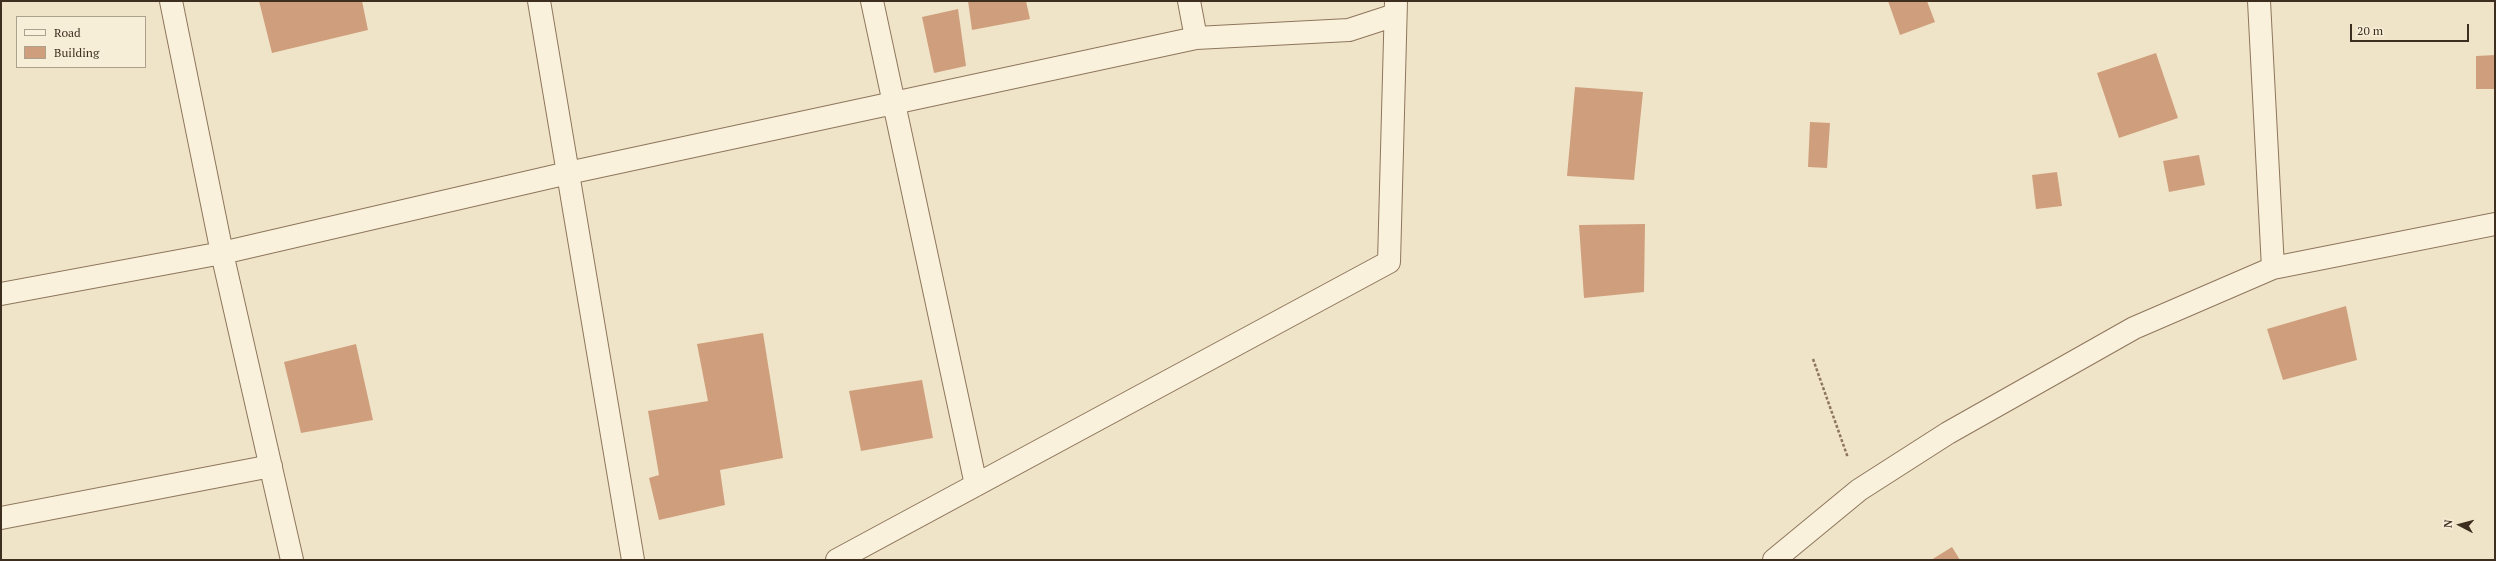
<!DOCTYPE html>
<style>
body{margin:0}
#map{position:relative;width:2496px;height:561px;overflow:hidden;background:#f0e4c8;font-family:"PT Serif",serif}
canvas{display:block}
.frame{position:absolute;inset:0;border:2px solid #3d2e20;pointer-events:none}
.legend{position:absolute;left:16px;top:16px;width:130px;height:52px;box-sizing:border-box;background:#f7eed8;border:1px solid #ada18e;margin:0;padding:5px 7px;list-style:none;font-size:12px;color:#3d2e20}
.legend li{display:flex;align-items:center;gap:8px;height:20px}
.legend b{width:20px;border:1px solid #ada18e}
.north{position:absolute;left:2440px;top:505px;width:40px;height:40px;-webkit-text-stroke:3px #f7eed8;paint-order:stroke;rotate:276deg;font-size:11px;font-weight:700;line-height:16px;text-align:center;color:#3d2e20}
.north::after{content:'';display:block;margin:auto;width:14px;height:18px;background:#3d2e20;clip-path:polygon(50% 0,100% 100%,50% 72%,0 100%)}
.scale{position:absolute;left:2350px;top:24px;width:119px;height:18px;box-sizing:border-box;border:2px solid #3d2e20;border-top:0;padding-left:5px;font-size:12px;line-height:14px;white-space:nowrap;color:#3d2e20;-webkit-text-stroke:3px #f7eed8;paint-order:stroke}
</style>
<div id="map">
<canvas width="2496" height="561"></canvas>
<div class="frame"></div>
<ul class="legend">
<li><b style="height:5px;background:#faf1dc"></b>Road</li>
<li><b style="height:11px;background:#cf9f7d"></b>Building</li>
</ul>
<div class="north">N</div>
<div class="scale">20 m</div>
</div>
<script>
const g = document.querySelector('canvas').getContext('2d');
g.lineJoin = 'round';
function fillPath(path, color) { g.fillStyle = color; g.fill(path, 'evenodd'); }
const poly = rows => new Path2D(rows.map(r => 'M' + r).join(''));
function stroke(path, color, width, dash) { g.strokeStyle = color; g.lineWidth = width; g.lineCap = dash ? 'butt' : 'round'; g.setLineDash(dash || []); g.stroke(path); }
fillPath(poly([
 [259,1,362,1,368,30,272,53],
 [968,1,1026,1,1030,19,972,30],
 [1888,1,1927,1,1935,22,1900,35],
 [958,9,966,66,934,73,922,17],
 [2156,53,2178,118,2119,138,2097,73],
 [2495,55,2495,89,2476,89,2476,56],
 [1575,87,1643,92,1634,180,1567,176],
 [1810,122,1830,123,1827,168,1808,167],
 [2199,155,2205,185,2169,192,2163,161],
 [2057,172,2062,206,2036,209,2032,175],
 [1645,224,1644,292,1584,298,1579,225],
 [2346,306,2357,360,2283,380,2267,329],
 [763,333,783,458,720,470,725,505,659,520,649,478,659,475,648,411,708,401,697,344],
 [356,344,373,420,301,433,284,362],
 [922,380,933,438,861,451,849,391],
 [1952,547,1960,560,1931,560]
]), '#cf9f7d');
const minor = poly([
 [171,1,222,253,292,560],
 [539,1,633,560],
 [872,1,976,485],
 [1189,1,1196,38],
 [2259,1,2273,268],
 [1,294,222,253,568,173,1196,38,1349,30,1395,15],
 [1,518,271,466],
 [837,560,1389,262,1396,1],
 [1774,560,1859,490,1948,433,2134,328,2273,268,2495,224]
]);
stroke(minor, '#8d765c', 24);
stroke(poly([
 [1813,359,1848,458]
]), '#8d765c', 2.5, [3, 2]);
stroke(minor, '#faf1dc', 22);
</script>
